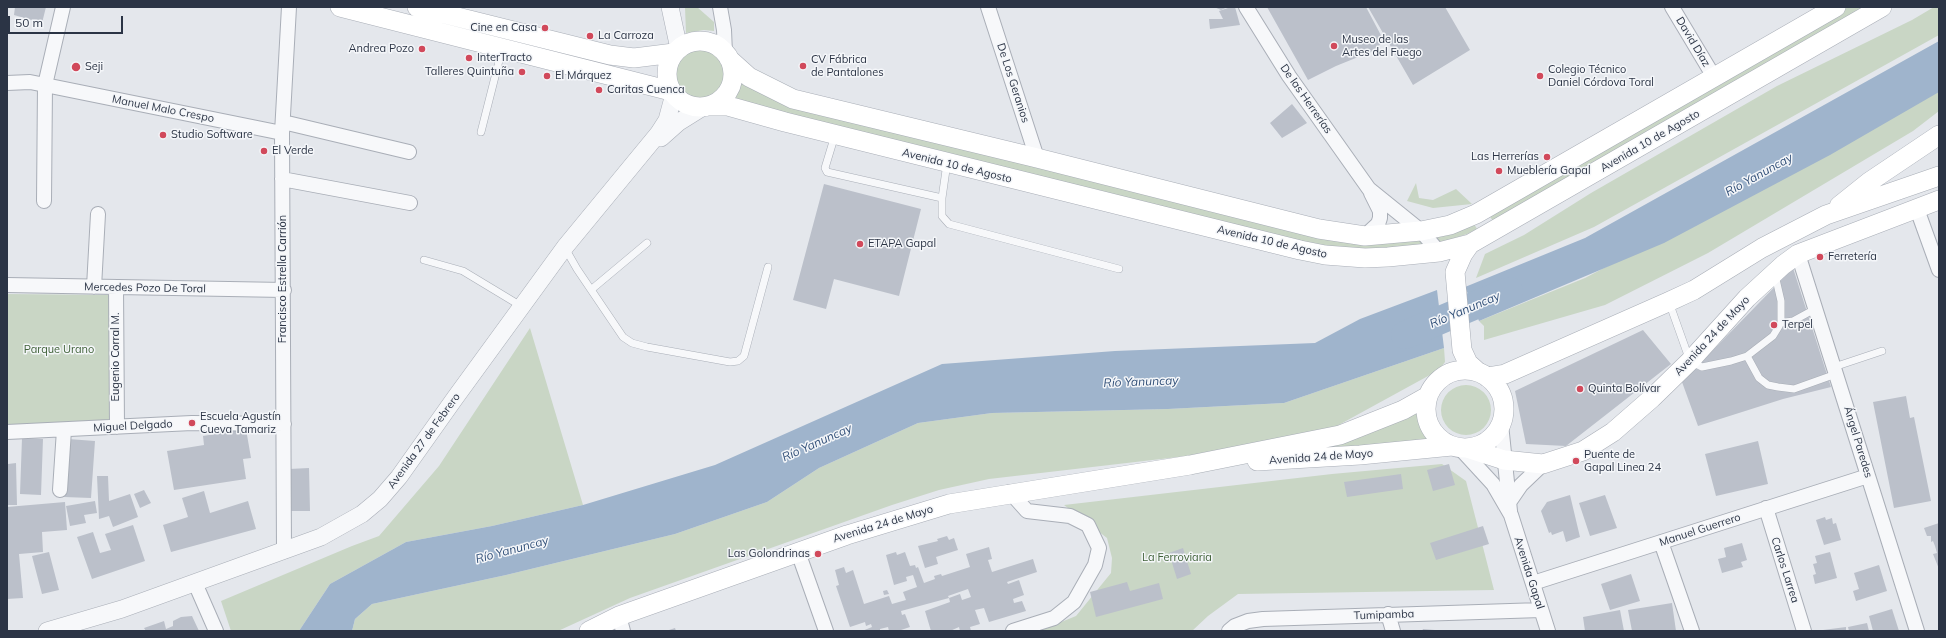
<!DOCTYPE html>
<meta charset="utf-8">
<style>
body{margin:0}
#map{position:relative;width:1946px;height:638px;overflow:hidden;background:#e4e7ec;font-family:Mulish,sans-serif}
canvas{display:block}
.frame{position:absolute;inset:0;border:8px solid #2b3445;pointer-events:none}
.scale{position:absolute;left:8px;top:16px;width:115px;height:18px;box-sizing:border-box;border:2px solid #2b3445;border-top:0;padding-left:5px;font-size:12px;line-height:14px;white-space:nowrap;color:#2b3445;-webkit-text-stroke:3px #f4f6f9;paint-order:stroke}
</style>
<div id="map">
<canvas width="1946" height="638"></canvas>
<div class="frame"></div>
<div class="scale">50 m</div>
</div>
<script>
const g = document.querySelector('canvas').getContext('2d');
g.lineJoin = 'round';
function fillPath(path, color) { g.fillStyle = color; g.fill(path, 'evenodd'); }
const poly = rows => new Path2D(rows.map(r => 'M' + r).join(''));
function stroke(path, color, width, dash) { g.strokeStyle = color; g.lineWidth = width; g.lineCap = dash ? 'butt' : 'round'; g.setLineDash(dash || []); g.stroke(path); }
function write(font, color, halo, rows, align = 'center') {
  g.font = font + ' Mulish,sans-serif'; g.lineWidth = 3; g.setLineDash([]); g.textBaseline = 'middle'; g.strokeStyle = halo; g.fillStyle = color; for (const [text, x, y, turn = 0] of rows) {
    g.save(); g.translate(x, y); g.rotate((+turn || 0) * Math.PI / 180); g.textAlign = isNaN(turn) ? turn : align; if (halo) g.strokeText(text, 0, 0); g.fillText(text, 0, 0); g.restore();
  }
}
fillPath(poly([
 [685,7,697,7,714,22,714,31,704,30,686,33],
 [1847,7,1866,7,1493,221,1488,214],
 [1934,7,1939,7,1939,35,1594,227,1476,278,1485,254,1524,235,1591,193,1777,86,1912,20],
 '673 74a27 27 0 1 1 54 0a27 27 0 1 1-54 0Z',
 [732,68,793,99,1319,229,1421,231,1439,252,1365,258,717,102,730,88,733,78],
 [1939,91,1939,111,1913,131,1708,253,1605,305,1484,340,1484,326,1479,321,1585,278],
 [1416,183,1419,198,1433,200,1456,189,1472,204,1433,208,1407,201],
 [1473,222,1477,229,1467,234,1440,243,1435,237],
 [7,294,112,295,109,425,7,424],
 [530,328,583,505,492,526,406,542,330,584,299,631,231,631,221,601,352,546,379,536,439,466],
 [1444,348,1445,362,1439,370,1335,427,1187,456,989,479,939,490,892,505,630,598,558,631,352,631,355,619,372,604,506,575,675,534,767,502,819,468,918,423,992,413,1168,409,1284,403],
 '1441 410a25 25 0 1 1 50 0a25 25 0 1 1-50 0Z',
 [1423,405,1427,427,1436,440,1217,462],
 [1442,464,1466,481,1494,590,1238,594,1208,616,1192,631,1039,631,1076,616,1111,573,1112,558,1107,538,1064,505,1332,474]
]), '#c9d6c5');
fillPath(poly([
 [1939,41,1939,92,1830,155,1664,243,1479,321,1465,287,1585,238],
 [1437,290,1444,348,1284,403,1168,409,992,413,918,423,819,468,767,502,675,534,506,575,372,604,355,619,352,631,299,631,330,584,406,542,492,526,583,505,715,465,942,364,1115,351,1315,343,1360,319]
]), '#9fb4cc');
stroke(poly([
 [1405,335,1509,291]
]), '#9fb4cc', 28);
fillPath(poly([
 [15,7,46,7,42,23,14,15],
 [1214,7,1228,7,1221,10],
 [1231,7,1235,7,1240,25,1210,29,1209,19,1223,19,1219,11],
 [1267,7,1366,7,1384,41,1373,51,1336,66,1308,80],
 [1368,7,1445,7,1470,50,1413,85],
 [1292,104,1307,123,1282,138,1270,123],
 [824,184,921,209,899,296,834,279,826,309,793,300],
 [1793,268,1831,387,1783,399,1698,426,1682,382],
 [1643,330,1671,364,1566,446,1526,444,1515,391],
 [1906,396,1910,418,1914,417,1931,501,1894,508,1873,402],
 [246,429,251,458,243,459,246,479,174,490,167,451,204,445,203,436],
 [22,438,43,439,41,495,20,494],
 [68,439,95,441,91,498,64,497],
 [1758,441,1768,484,1716,496,1705,454],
 [16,463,17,505,7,505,8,464],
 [1449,464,1455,485,1433,491,1427,470],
 [309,468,310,511,290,511,289,469],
 [1401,474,1403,489,1347,497,1344,482],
 [97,476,108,476,109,501,130,494,138,517,113,527,109,516,99,519],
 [144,490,151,503,140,508,134,494],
 [204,491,210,513,248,501,256,529,171,552,163,525,188,517,182,498],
 [1570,495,1580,537,1566,542,1563,531,1552,535,1551,532,1549,533,1541,511,1547,502],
 [1605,495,1617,528,1590,536,1579,503],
 [95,501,97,513,84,515,86,523,70,526,66,506],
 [65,502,67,530,42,532,43,552,19,554,23,598,7,599,7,507],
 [1825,517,1826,520,1832,518,1833,524,1836,523,1841,540,1824,545,1816,520],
 [1939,523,1939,569,1933,554,1937,553,1935,546,1933,541,1931,542,1931,536,1927,536,1924,528],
 [133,525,145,561,92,579,77,537,93,532,100,553,111,550,105,534],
 [1483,526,1489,544,1436,560,1430,543],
 [947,536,949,540,954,538,958,550,936,557,938,564,925,568,918,546,938,541,937,539],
 [1742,543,1747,560,1741,562,1743,567,1722,573,1718,559,1726,557,1724,548],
 [989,547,992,559,988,560,992,572,1033,559,1037,572,1007,582,1008,584,1019,580,1024,595,1013,599,1014,603,1022,601,1026,611,989,622,984,608,975,610,980,624,970,627,971,631,960,631,959,627,950,631,931,631,925,611,950,602,949,598,901,611,902,615,905,614,910,627,901,630,889,631,888,627,880,629,880,631,862,631,872,627,871,624,866,626,865,622,850,627,836,586,839,585,835,570,844,567,846,573,853,570,864,604,889,596,892,604,906,600,903,592,917,587,913,575,906,577,907,581,894,585,886,555,896,552,897,555,905,552,910,566,915,565,916,568,918,567,924,583,935,579,934,576,941,574,942,576,970,567,966,554],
 [968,589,971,597,962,600,960,594,949,598,948,596],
 [1183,548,1191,574,1177,579,1169,553],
 [49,552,59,590,42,594,32,556],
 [1830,552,1837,578,1815,584,1813,575,1816,574,1813,564,1817,563,1815,556],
 [1879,565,1887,591,1856,601,1853,591,1859,589,1854,573],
 [1631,574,1640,601,1610,610,1601,584],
 [1127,582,1130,591,1159,583,1163,599,1096,617,1090,592],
 [887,590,889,594,884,595,883,591],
 [1672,603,1676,631,1632,631,1628,610],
 [1892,609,1899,631,1873,631,1869,616],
 [1620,610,1624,631,1585,631,1583,617],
 [192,616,199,631,146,631,144,628,164,621,166,629,173,626,173,621,181,617],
 [1867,623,1869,631,1849,631,1848,627],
 [1846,627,1846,631,1823,631,1823,630],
 [675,628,676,631,666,631],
 [1423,629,1435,630,1435,631,1422,631]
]), '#bbc0ca');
const service = poly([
 [481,132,498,65,501,49],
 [835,135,825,168,827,172,942,198],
 [947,163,942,198,942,216,949,224,1119,269],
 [565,248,577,269,623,337,632,343,647,347,730,362,738,361,744,356,768,267],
 [424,260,463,271,521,306],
 [592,289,647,243],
 [1669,302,1690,361,1702,367,1731,361,1747,356,1773,336,1781,323,1781,301,1775,275],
 [1781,323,1793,321,1815,309],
 [1747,356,1759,378,1768,385,1778,387,1794,389,1836,374],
 [1834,367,1882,351]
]);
const minor = poly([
 [720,7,724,30,725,53],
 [988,7,1037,158],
 [1246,7,1289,76,1369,189,1421,231,1439,252],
 [1672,7,1714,77],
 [7,83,30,82,45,85,282,133],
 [283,122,409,152],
 [282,179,410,203],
 [44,201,45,85,63,7],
 [1917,209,1939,270],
 [1365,236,1378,224,1380,218,1380,211,1371,193],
 [1798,254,1917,631],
 [7,285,284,290],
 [94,287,98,214],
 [116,287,117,427],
 [1501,424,1510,511],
 [7,432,192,423,284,424],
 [1459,447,1493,484,1511,515,1548,631],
 [60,490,64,430],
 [1010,492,1027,511,1070,516,1088,525,1099,548,1095,565,1074,602,1054,618,1013,631],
 [1510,501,1521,485,1543,464],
 [1766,508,1804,631],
 [1661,542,1692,631],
 [284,551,282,133,289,7],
 [798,552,826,631],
 [195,583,216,631],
 [1533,583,1868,476],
 [1388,614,1393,631],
 [619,616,623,631],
 [1229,631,1235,626,1248,621,1263,619,1541,610]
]);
const tertiary = poly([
 [670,7,679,49],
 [661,138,679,122,703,107],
 [47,631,122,609,321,537,362,514,380,499,399,477,455,398,565,247,658,134,667,120,674,94]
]);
const secondary = poly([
 [340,7,671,91],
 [417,7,610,55,634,58,674,53],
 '667 74a33 33 0 1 1 66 0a33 33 0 1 1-66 0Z',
 [729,59,749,77,793,99,1037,158,1319,229,1365,236,1421,231,1450,225,1476,214,1836,7],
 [708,106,728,106,785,122,1300,250,1325,255,1365,258,1388,257,1439,252,1470,244,1882,7],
 [1839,206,1869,182,1939,135],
 [1470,244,1463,254,1455,272,1462,350,1468,363,1478,372],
 '1426 409a39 39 0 1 1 78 0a39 39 0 1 1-78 0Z',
 [1487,377,1505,374,1668,302,1694,290,1762,248,1826,215,1939,176],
 [1467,448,1504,460,1543,464,1583,451,1613,432,1652,398,1690,361,1747,298,1783,265,1798,254,1939,200],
 [1257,461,1360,455,1452,446],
 [589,631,619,616,847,535,949,504,1190,465,1340,435,1403,410,1428,396]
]);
stroke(service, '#a9aeb7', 8);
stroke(minor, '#a9aeb7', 16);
stroke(tertiary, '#a9aeb7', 18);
stroke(secondary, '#a9aeb7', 20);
stroke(service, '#f7f8fa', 7);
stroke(minor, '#f7f8fa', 14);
stroke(tertiary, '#f7f8fa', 17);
stroke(secondary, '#fff', 19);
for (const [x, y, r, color] of [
 [545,28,4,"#d1495b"],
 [590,36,4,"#d1495b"],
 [1334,46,4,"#d1495b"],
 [422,49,4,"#d1495b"],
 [469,58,4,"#d1495b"],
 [803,66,4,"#d1495b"],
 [76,67,5,"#d1495b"],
 [522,72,4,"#d1495b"],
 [547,76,4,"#d1495b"],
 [1540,76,4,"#d1495b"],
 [599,90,4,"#d1495b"],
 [163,135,4,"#d1495b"],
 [264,151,4,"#d1495b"],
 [1547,157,4,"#d1495b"],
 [1499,171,4,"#d1495b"],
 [860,244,4,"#d1495b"],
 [1820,257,4,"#d1495b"],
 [1774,325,4,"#d1495b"],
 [1580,389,4,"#d1495b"],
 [192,423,4,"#d1495b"],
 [1576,461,4,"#d1495b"],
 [818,554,4,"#d1495b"]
]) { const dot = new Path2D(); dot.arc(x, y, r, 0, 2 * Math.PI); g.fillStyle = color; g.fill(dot); stroke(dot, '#f4f6f9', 1.5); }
write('11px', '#2b3445', '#f4f6f9', [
 ["Cine en Casa",537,28,"right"],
 ["La Carroza",598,36],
 ["Museo de las",1342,40],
 ["Artes del Fuego",1342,53],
 ["Andrea Pozo",414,49,"right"],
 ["InterTracto",477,58],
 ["CV Fábrica",811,60],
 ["de Pantalones",811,73],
 ["Seji",85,67],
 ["Colegio Técnico",1548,70],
 ["Daniel Córdova Toral",1548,83],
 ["Talleres Quintuña",514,72,"right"],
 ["El Márquez",555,76],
 ["Caritas Cuenca",607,90],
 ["Studio Software",171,135],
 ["El Verde",272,151],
 ["Las Herrerías",1539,157,"right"],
 ["Mueblería Gapal",1507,171],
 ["ETAPA Gapal",868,244],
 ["Ferretería",1828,257],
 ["Terpel",1782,325],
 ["Quinta Bolívar",1588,389],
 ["Escuela Agustín",200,417],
 ["Cueva Tamariz",200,430],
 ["Puente de",1584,455],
 ["Gapal Linea 24",1584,468],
 ["Las Golondrinas",810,554,"right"]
], 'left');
write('11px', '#2b3445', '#f4f6f9', [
 ["David Díaz",1693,42,59],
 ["De Los Geranios",1013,83,72],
 ["De las Herrerías",1306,99,55],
 ["Manuel Malo Crespo",163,109,11],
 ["Avenida 10 de Agosto",1650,141,-30],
 ["Avenida 10 de Agosto",957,166,14],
 ["Avenida 10 de Agosto",1272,242,13],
 ["Francisco Estrella Carrión",283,279,-90],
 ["Mercedes Pozo De Toral",145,288,1],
 ["Avenida 24 de Mayo",1712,336,-47],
 ["Eugenio Corral M.",116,357,-90],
 ["Miguel Delgado",133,426,-3],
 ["Avenida 27 de Febrero",424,441,-54],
 ["Ángel Paredes",1858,442,73],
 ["Avenida 24 de Mayo",1321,457,-4],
 ["Avenida 24 de Mayo",883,524,-17],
 ["Manuel Guerrero",1700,530,-18],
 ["Carlos Larrea",1785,570,72],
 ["Avenida Gapal",1529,573,72],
 ["Tumipamba",1384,615,-2]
]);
write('11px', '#3f6138', '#f4f6f9', [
 ["Parque Urano",59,350],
 ["La Ferroviaria",1177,558]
]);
write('italic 12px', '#34527a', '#f4f6f9', [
 ["Río Yanuncay",1759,175,-29],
 ["Río Yanuncay",1465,310,-23],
 ["Río Yanuncay",1141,382,-2],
 ["Río Yanuncay",817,443,-24],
 ["Río Yanuncay",512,550,-15]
]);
</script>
